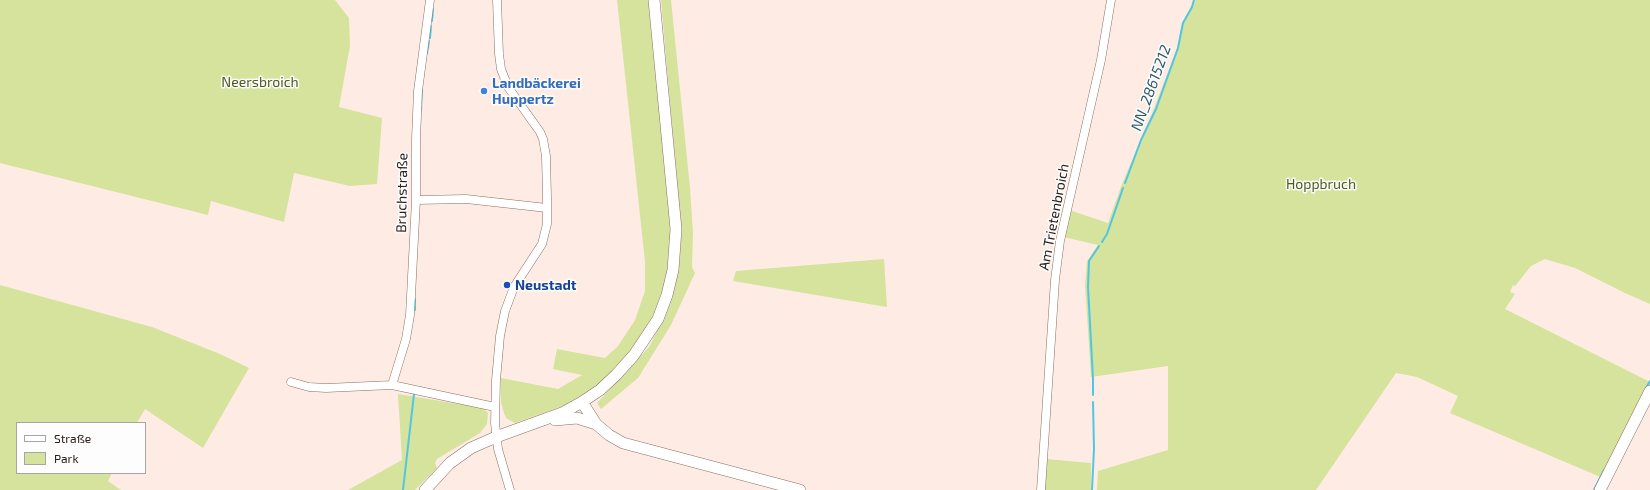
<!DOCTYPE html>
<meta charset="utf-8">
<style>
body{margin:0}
#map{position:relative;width:1650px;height:490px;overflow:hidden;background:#feece4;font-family:"Exo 2",sans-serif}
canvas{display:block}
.legend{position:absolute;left:16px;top:422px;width:130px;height:52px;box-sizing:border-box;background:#fdfdfd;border:1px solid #a9a5a3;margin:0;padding:5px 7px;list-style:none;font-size:12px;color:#2a201b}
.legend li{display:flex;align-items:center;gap:8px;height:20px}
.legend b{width:20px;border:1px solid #a9a5a3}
</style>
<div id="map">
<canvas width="1650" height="490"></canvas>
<ul class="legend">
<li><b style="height:5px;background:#fff"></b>Straße</li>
<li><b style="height:11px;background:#d5e39d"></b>Park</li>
</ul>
</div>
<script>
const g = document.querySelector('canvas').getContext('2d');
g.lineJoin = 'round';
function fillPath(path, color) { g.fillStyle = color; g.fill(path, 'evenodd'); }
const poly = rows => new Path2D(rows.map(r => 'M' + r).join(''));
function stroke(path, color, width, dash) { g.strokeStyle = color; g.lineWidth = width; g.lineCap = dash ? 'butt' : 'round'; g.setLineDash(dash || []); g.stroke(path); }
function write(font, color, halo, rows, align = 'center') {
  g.font = font + ' "Exo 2",sans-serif'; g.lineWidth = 3; g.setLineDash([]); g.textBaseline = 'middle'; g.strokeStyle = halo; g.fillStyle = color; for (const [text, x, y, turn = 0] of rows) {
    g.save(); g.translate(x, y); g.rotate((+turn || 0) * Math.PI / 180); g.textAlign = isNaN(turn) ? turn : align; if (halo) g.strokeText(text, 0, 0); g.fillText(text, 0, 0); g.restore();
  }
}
fillPath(poly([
 [0,0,335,0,349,18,350,46,339,107,382,118,377,184,350,186,294,173,284,222,211,201,208,215,0,163],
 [617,0,650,0,671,215,669,262,663,292,654,318,631,352,617,369,590,390,565,405,515,423,506,418,504,413,501,402,501,378,558,389,582,375,553,369,557,349,605,358,618,346,635,320,645,291,645,262],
 [661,0,671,0,690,188,693,233,692,267,695,273,671,325,638,378,601,409,597,403,649,347,667,311,680,258,677,185],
 [1195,0,1650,0,1650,304,1625,293,1575,268,1545,259,1531,266,1515,286,1513,285,1510,292,1515,294,1505,309,1650,382,1650,391,1605,479,1450,413,1458,396,1417,377,1396,373,1316,490,1097,490,1098,471,1168,450,1168,366,1091,377,1085,285,1087,261,1098,245,1064,237,1069,210,1108,223,1122,184,1153,111,1177,48,1182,23],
 [884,259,887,307,733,281,736,271],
 [0,285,152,327,220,354,249,368,203,448,145,409,137,423,17,423,17,473,112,473,108,481,121,490,0,490],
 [398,394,483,408,488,413,487,424,480,433,437,459,435,463,437,468,415,490,348,490,402,460],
 [1046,459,1091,463,1091,490,1044,490]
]), '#d5e39d');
stroke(poly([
 [432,21,433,9],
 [430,38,431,26],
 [427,53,429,41],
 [421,110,422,87],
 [1125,183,1141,140,1156,109,1178,48,1183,23,1192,7,1194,0],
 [1102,242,1107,234,1123,188],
 [415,310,415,299],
 [1646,388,1650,381],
 [1093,395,1093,379,1088,287,1089,261,1099,246],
 [403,490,414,394],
 [1092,490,1094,449,1093,402],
 [1594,490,1604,470]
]), '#50c6e2', 2);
const street = poly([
 [497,0,499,54,501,69,508,87,540,132,543,139,546,156,547,197,547,224,542,244,514,287,505,311,500,336,496,380,495,423,498,449,510,490],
 [416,200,466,199,547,208],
 [291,382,309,387,326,388,392,385,495,407],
 [392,385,406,339,410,315,416,200,416,139,418,91,430,0],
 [1041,490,1055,280,1060,241,1101,60,1111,0]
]);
const secondary = poly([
 [582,402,596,424,609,435,623,443,800,490],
 [555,420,577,418,596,424],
 [425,490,450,463,471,448,496,437,562,413,582,402,600,390,616,375,634,355,658,319,667,295,673,270,676,229,654,0],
 [1600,490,1650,391]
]);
stroke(street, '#886f64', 9);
stroke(secondary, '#886f64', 12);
stroke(street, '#fff', 8);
stroke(secondary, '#fff', 11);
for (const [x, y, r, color] of [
 [484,91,4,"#3f7fe0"],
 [507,285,4,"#1a4fb4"]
]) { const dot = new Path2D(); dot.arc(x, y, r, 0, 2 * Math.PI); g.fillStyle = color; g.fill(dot); stroke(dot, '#fdfdfd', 1.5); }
write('14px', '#4f591b', '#fdfdfd', [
 ["Neersbroich",260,82],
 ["Hoppbruch",1321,184]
]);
write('bold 14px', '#366cbe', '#fdfdfd', [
 ["Landbäckerei",492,83],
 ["Huppertz",492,99]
], 'left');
write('14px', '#2a201b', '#fdfdfd', [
 ["Bruchstraße",402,193,-89],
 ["Am Trietenbroich",1054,217,-79]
]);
write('bold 14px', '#164399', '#fdfdfd', [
 ["Neustadt",515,285]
], 'left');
write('italic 15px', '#2b5c68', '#fdfdfd', [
 ["NN_28615212",1151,88,-70]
]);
</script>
